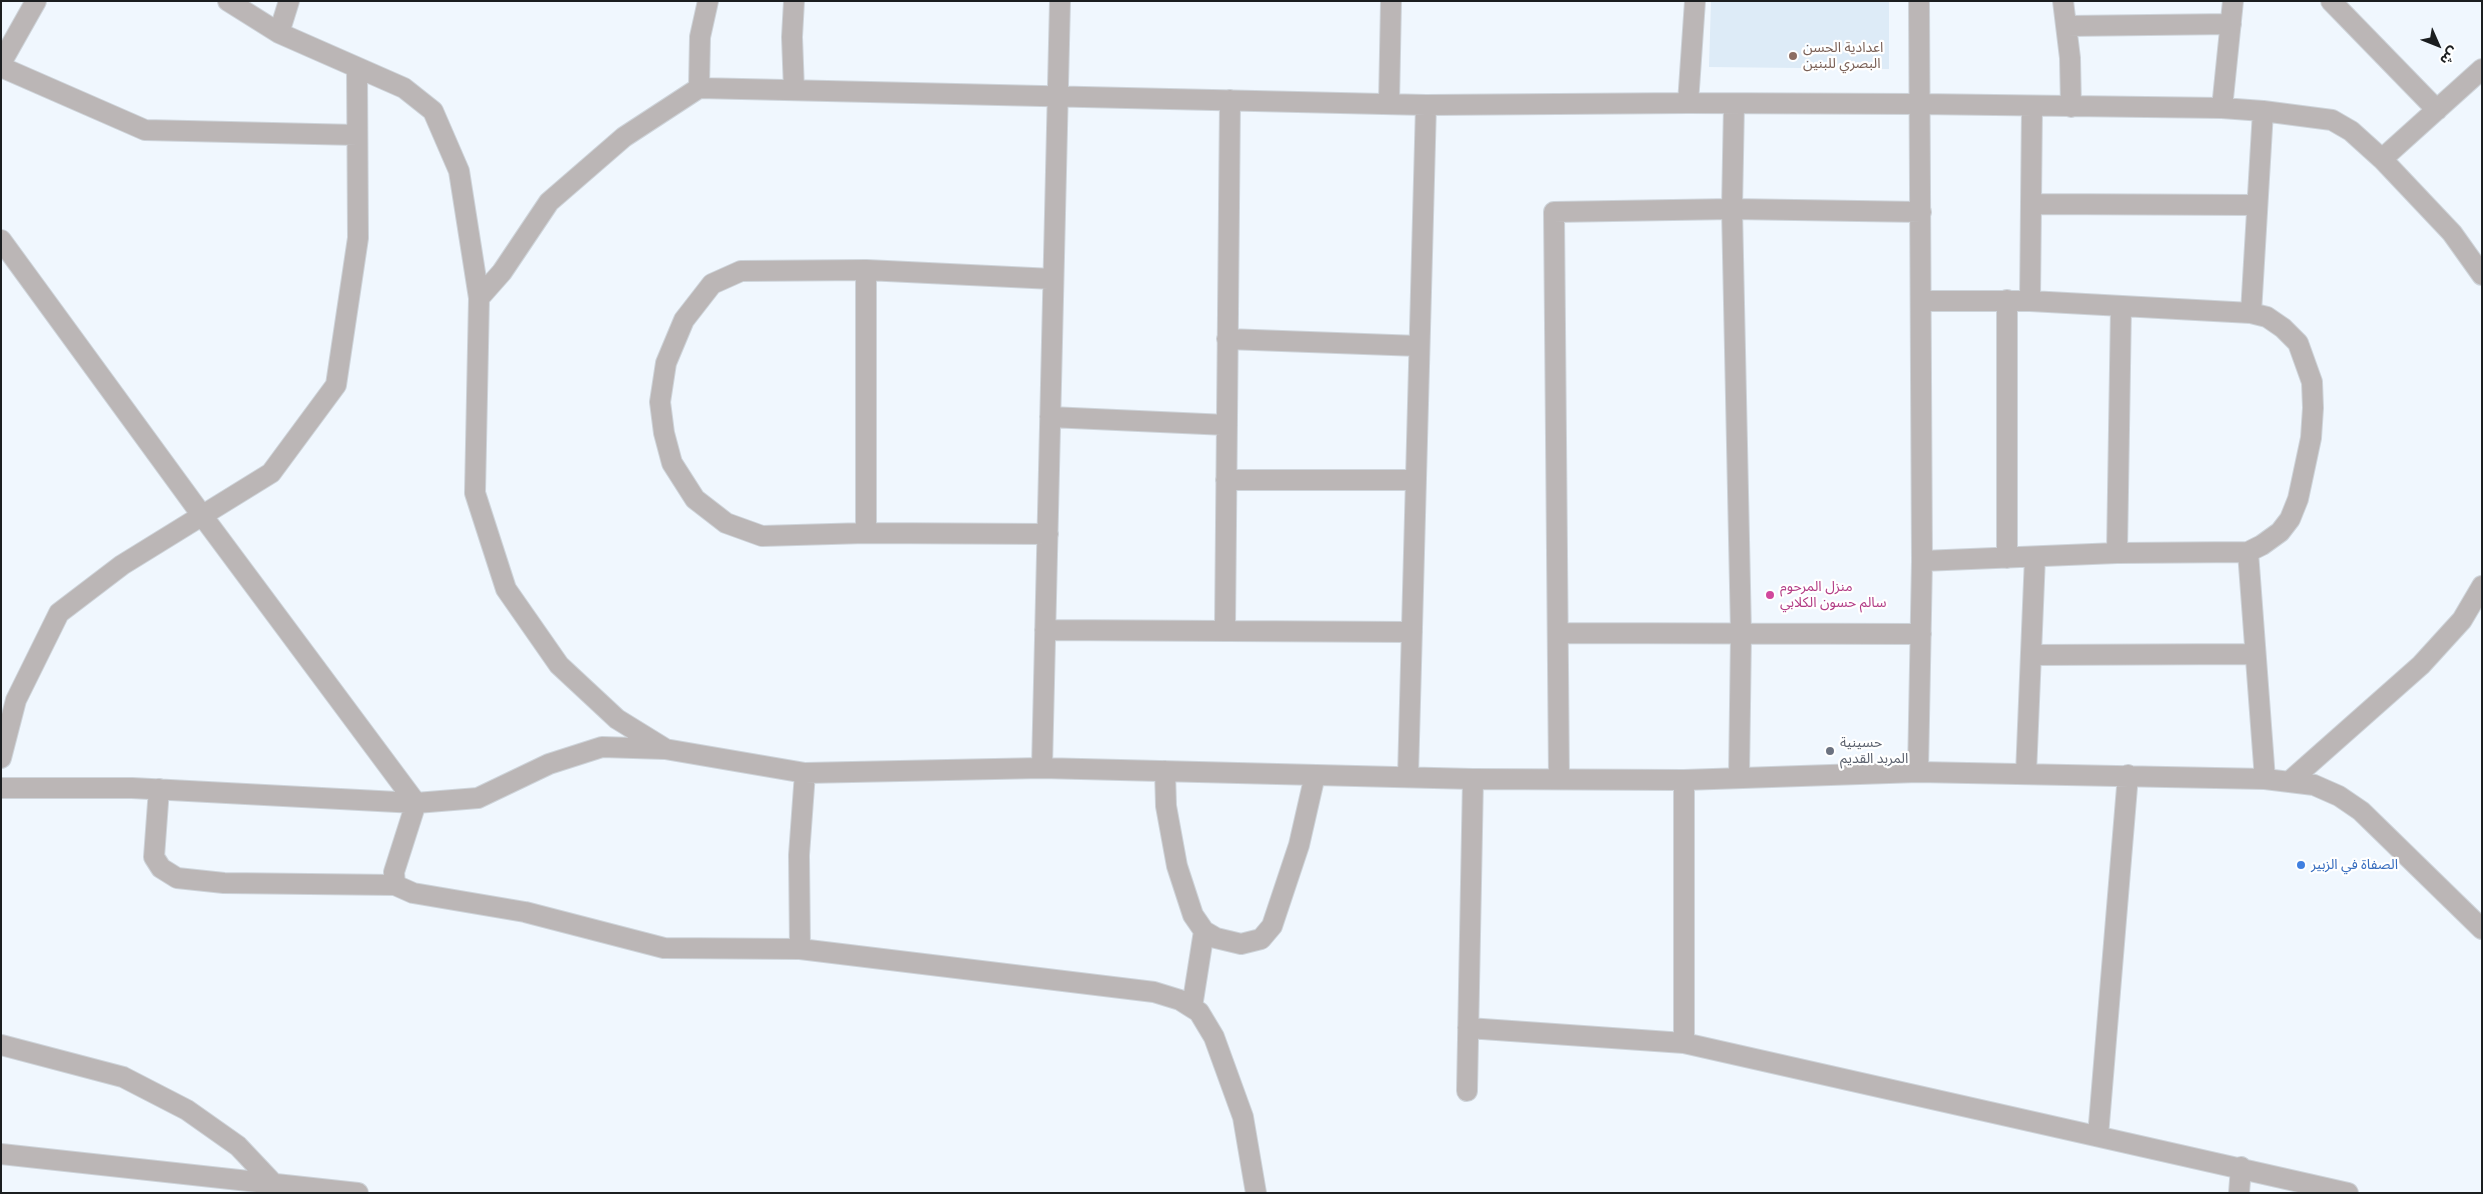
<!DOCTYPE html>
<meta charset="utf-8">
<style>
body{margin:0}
#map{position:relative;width:2483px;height:1194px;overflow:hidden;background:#f0f7fe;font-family:Figtree,"Noto Sans Arabic",sans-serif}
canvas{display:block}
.frame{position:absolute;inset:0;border:2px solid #1b1e20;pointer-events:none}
.north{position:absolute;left:2413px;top:20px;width:50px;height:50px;-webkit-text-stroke:4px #fff;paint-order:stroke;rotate:134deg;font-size:14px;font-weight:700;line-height:20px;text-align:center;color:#1b1e20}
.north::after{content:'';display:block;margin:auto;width:18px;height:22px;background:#1b1e20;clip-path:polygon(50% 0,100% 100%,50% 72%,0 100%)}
</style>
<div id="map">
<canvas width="2483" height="1194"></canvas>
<div class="frame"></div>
<div class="north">ش</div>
</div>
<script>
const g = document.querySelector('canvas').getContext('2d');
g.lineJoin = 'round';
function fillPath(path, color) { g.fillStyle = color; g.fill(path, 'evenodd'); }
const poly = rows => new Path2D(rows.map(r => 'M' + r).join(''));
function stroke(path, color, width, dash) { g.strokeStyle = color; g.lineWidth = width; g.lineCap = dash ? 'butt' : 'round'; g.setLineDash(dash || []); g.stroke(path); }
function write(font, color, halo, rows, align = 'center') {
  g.font = font + ' Figtree,"Noto Sans Arabic",sans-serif'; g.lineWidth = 4.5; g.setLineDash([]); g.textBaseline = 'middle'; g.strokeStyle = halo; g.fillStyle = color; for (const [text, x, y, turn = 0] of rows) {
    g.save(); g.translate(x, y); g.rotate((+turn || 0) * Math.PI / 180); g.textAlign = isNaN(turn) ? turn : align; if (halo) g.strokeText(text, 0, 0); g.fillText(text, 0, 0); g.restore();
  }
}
fillPath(poly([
 [1711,1,1889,1,1889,69,1709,67]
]), '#ddebf7');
const minor = poly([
 [228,1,279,33,404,88,433,111,459,171,479,298,475,493,506,589,559,665,617,719,664,748],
 [794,1,792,37,794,90],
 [2063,1,2070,58,2071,107],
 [2331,1,2437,110],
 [2067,26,2231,24],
 [279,33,289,1],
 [1,63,36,1],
 [1,67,145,130,357,135],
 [699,88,700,37,708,1],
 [1688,103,1695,1],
 [1389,104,1391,1],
 [1734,104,1732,209,1741,633,1739,778],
 [2222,108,2233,1],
 [2382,159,2482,69],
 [2031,204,2257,205],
 [1,240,201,514,416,803,394,872,395,885,413,893,525,912,664,948,800,949],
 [866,270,866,533],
 [479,298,502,272,549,202,624,137,699,88,1426,105,1688,103,1919,104,2222,108,2263,111,2332,120,2351,131,2382,159,2452,233,2482,275],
 [1922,301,2030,301,2251,313,2267,317,2283,328,2298,343,2312,382,2313,408,2311,438,2298,499,2290,519,2280,532,2262,545,2248,552,2117,553,1922,561],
 [2030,301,2032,106],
 [2251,313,2263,111],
 [1227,339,1419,346],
 [1050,417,1227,425],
 [1226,480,1416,480],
 [1048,534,866,533,762,536,726,523,695,499,672,463,664,433,660,402,666,363,684,320,712,284,741,271,866,270,1053,279],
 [2248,552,2265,779],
 [2117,553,2121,306],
 [2007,558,2007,300],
 [1045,630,1412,632],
 [1225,631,1230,100],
 [1558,633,1921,634],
 [2031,655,2254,654],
 [1,758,16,700,59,613,122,565,271,473,336,385,358,238,357,69],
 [1042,768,1060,1],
 [1165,771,1166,806,1177,866,1193,915,1204,931,1216,938,1241,944,1261,939,1272,926,1299,845,1315,775],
 [1918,772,1922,561,1919,1],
 [805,773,799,855,800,949,1154,992,1180,1000,1199,1012,1214,1037,1243,1117,1256,1193],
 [2026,774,2035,557],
 [1408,777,1426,105],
 [1559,779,1554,212,1732,209,1921,212],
 [2290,781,2421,665,2462,620,2482,586],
 [1,788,132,788,416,803,478,798,549,764,602,747,665,749,805,773,1042,768,1473,779,1684,780,1918,772,2265,779,2314,785,2339,796,2361,811,2482,929],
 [159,789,154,857,161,868,177,878,224,883,395,885],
 [1192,1007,1204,931],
 [1468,1028,1684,1043,2348,1193],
 [1684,1043,1684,780],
 [1,1045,123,1077,187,1110,238,1146,272,1182],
 [1467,1091,1473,779],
 [2098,1136,2128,775],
 [1,1154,358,1193],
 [2239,1193,2241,1167]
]);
stroke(minor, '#ced4da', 22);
stroke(minor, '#bbb6b6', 20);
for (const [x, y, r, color] of [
 [1793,56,5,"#8d6e63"],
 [1770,595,5,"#d1479c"],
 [1830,751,5,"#6b7280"],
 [2301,865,5,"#3f7fe0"]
]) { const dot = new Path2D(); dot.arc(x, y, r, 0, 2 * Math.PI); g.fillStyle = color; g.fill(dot); stroke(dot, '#fff', 2); }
write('14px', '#785e54', '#fff', [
 ["اعدادية الحسن",1803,48],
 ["البصري للبنين",1803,64]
], 'left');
write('14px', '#b23c85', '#fff', [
 ["منزل المرحوم",1780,587],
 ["سالم حسون الكلابي",1780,603]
], 'left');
write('14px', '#5b616d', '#fff', [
 ["حسينية",1840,743],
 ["المربد القديم",1840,759]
], 'left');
write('14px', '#366cbe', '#fff', [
 ["الصفاة في الزبير",2311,865]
], 'left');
</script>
